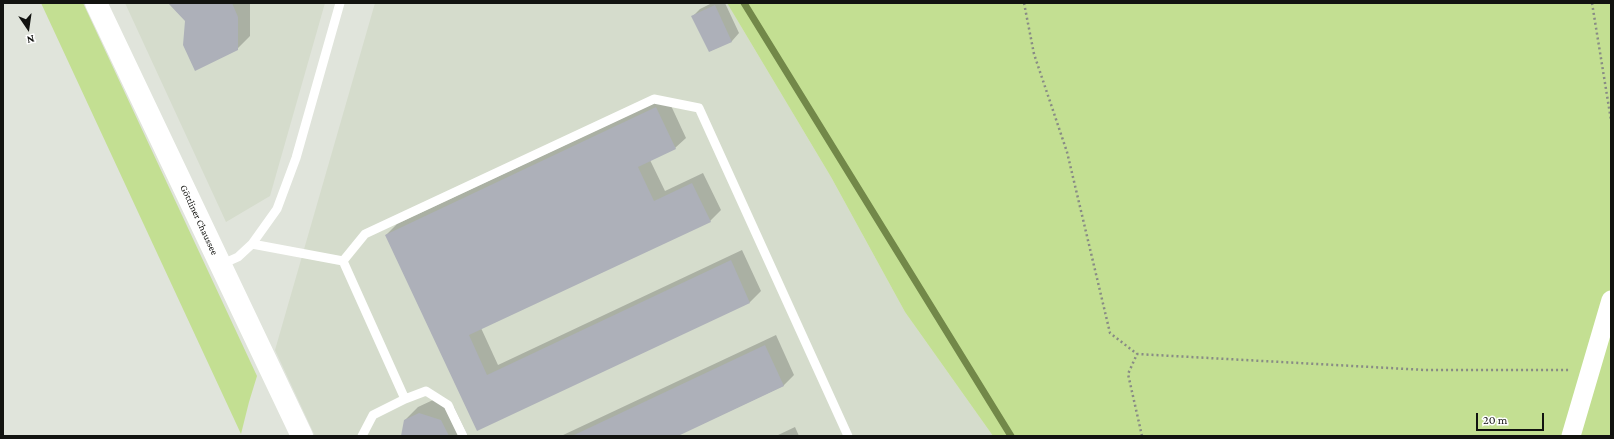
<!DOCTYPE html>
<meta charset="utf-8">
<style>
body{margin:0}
#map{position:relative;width:1614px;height:439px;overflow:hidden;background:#e0e4db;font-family:"Crimson Pro",serif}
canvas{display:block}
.frame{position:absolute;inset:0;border:4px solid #121310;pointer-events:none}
.north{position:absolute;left:8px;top:8px;width:40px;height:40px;-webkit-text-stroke:3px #fff;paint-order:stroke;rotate:167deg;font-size:11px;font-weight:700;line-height:16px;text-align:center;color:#121310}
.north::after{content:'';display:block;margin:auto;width:14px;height:18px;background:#121310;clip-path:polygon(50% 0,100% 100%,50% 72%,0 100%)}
.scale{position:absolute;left:1476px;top:413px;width:68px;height:18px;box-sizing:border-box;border:2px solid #121310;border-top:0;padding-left:5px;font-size:12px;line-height:14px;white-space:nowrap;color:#121310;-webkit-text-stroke:3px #fff;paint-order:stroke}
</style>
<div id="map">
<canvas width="1614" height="439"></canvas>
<div class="frame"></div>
<div class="north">N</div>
<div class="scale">20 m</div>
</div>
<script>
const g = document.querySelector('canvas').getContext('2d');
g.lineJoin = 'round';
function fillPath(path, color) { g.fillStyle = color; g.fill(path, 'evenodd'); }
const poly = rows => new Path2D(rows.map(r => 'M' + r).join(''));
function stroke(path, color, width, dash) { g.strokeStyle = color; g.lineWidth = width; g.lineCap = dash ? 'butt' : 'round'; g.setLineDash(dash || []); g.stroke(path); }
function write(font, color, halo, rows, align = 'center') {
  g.font = font + ' "Crimson Pro",serif'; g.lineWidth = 3; g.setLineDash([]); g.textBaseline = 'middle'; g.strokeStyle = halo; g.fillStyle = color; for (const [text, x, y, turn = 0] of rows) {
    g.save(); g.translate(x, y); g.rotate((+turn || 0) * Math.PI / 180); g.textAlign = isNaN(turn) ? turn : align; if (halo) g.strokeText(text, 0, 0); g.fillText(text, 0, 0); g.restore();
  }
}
fillPath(poly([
 [125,3,325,3,270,196,226,222],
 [375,3,727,3,831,177,905,312,993,436,315,436,275,350]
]), '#d5dccc');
fillPath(poly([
 [41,3,83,3,257,376,249,402,241,434],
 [727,3,1611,3,1611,436,993,436,905,312,831,177]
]), '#c3df92');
fillPath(poly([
 [169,3,250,3,250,36,237,49,186,21],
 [712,3,725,3,739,33,732,41,710,51,693,16,700,9],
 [667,97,686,138,675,148,650,160,665,191,703,173,721,210,710,221,481,328,498,365,742,250,761,291,750,302,478,429,386,235,397,224],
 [776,335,794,375,783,386,676,436,561,436],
 [433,400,454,407,468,436,402,436,405,420,418,407],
 [795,427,799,436,776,436]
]), '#0003');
stroke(poly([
 [744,3,1011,436]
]), '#728849', 7);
fillPath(poly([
 [168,3,232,3,238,17,238,50,195,71,183,45,185,21],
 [715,5,732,42,709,52,691,16],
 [656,107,676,149,638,167,654,201,692,183,711,222,469,335,487,375,731,260,750,303,477,431,385,235],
 [765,345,784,386,678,436,572,436],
 [419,413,441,420,449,436,401,436,404,420]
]), '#adb0b9');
stroke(poly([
 [1024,3,1034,54,1067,152,1110,333,1137,354],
 [1592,3,1611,120],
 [1142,436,1128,374,1137,354,1425,370,1569,370]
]), '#888b85', 2.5, [2, 3]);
stroke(poly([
 [252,244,343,261,365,234,654,99,699,108,848,436],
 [343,261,405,399],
 [220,265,238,257,252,244,277,209,296,158,340,3],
 [362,436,373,415,405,399,426,391,448,405,463,436]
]), '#fff', 9);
stroke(poly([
 [1571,436,1611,300]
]), '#fff', 19);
stroke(poly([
 [96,3,302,436]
]), '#fff', 22);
write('10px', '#121310', '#fff', [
 ["Göttliner Chaussee",199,220,65]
]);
</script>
